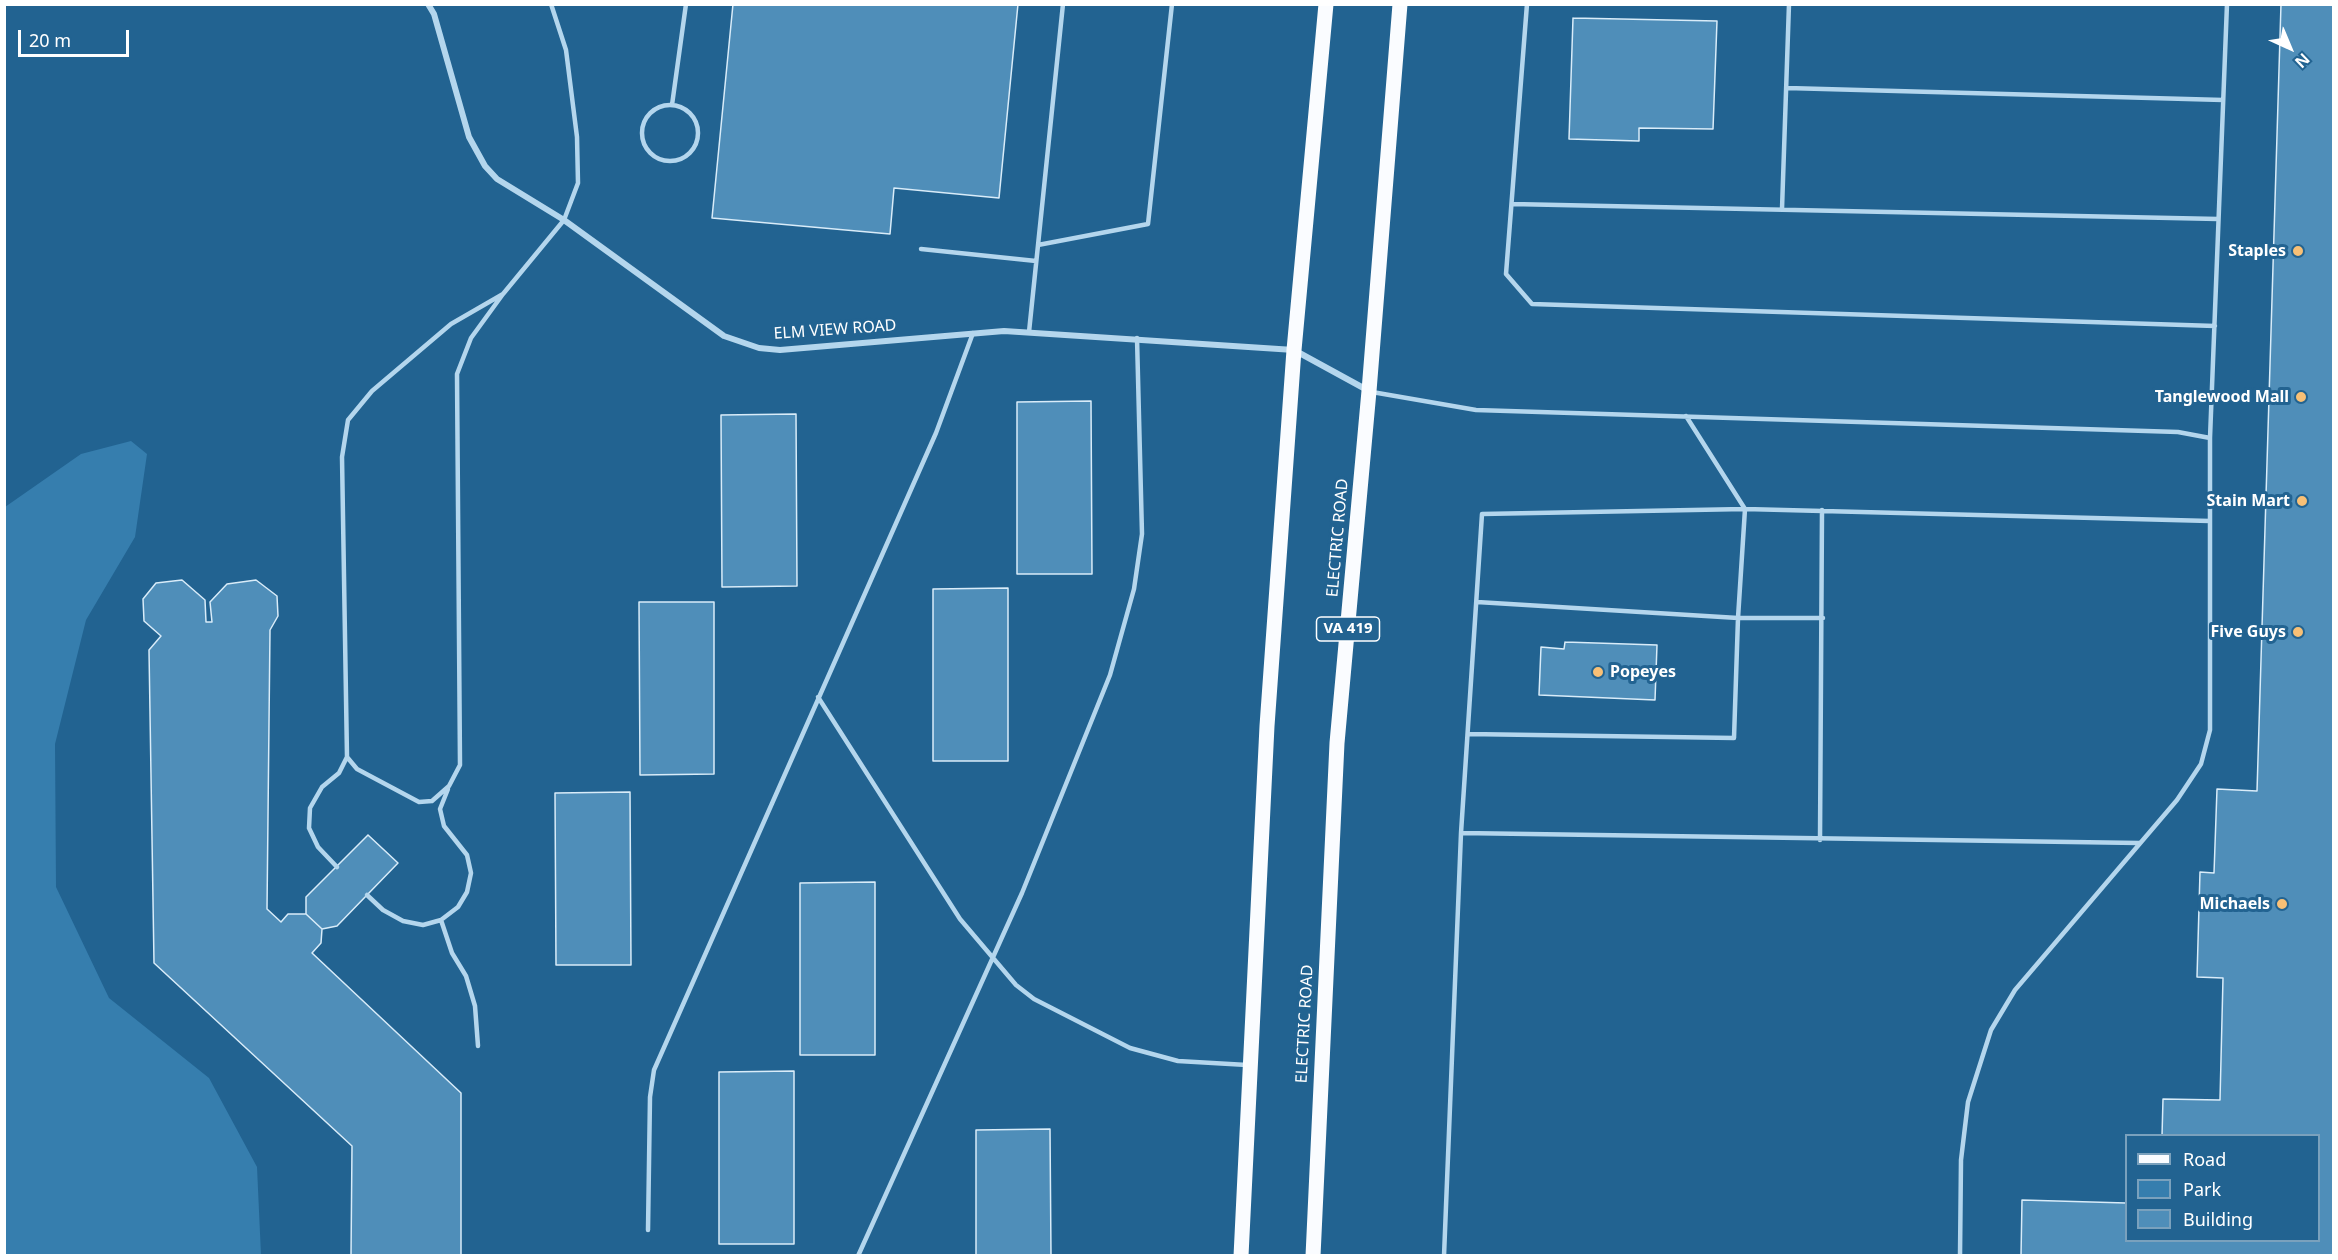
<!DOCTYPE html>
<style>
body{margin:0}
#map{position:relative;width:2338px;height:1260px;overflow:hidden;background:#226391;font-family:"Noto Sans",sans-serif}
canvas{display:block}
.frame{position:absolute;inset:0;border:6px solid #fff;pointer-events:none}
.legend{position:absolute;left:2125px;top:1134px;width:195px;height:108px;box-sizing:border-box;background:#226391;border:2px solid #7aa1bd;margin:0;padding:8px 10px;list-style:none;font-size:18px;color:#fff}
.legend li{display:flex;align-items:center;gap:12px;height:30px}
.legend b{width:30px;border:2px solid #7aa1bd}
.north{position:absolute;left:2260px;top:18px;width:60px;height:60px;-webkit-text-stroke:4px #226391;paint-order:stroke;rotate:136deg;font-size:16px;font-weight:700;line-height:24px;text-align:center;color:#fff}
.north::after{content:'';display:block;margin:auto;width:21px;height:27px;background:#fff;clip-path:polygon(50% 0,100% 100%,50% 72%,0 100%)}
.scale{position:absolute;left:18px;top:30px;width:111px;height:27px;box-sizing:border-box;border:3px solid #fff;border-top:0;padding-left:8px;font-size:18px;line-height:21px;white-space:nowrap;color:#fff;-webkit-text-stroke:4px #226391;paint-order:stroke}
</style>
<div id="map">
<canvas width="2338" height="1260"></canvas>
<div class="frame"></div>
<ul class="legend">
<li><b style="height:8px;background:#fafcff"></b>Road</li>
<li><b style="height:16px;background:#367eae"></b>Park</li>
<li><b style="height:16px;background:#4f8eb9"></b>Building</li>
</ul>
<div class="north">N</div>
<div class="scale">20 m</div>
</div>
<script>
const g = document.querySelector('canvas').getContext('2d');
g.lineJoin = 'round';
function fillPath(path, color) { g.fillStyle = color; g.fill(path, 'evenodd'); }
const poly = rows => new Path2D(rows.map(r => 'M' + r).join(''));
function stroke(path, color, width, dash) { g.strokeStyle = color; g.lineWidth = width; g.lineCap = dash ? 'butt' : 'round'; g.setLineDash(dash || []); g.stroke(path); }
function write(font, color, halo, rows, align = 'center') {
  g.font = font + ' "Noto Sans",sans-serif'; g.lineWidth = 6; g.setLineDash([]); g.textBaseline = 'middle'; g.strokeStyle = halo; g.fillStyle = color; for (const [text, x, y, turn = 0] of rows) {
    g.save(); g.translate(x, y); g.rotate((+turn || 0) * Math.PI / 180); g.textAlign = isNaN(turn) ? turn : align; if (halo) g.strokeText(text, 0, 0); g.fillText(text, 0, 0); g.restore();
  }
}
fillPath(poly([
 [131,441,147,454,135,537,86,620,55,744,56,887,109,998,209,1078,257,1167,261,1255,5,1255,5,507,81,454]
]), '#367eae');
const building = poly([
 [733,4,1018,4,999,198,894,188,890,234,712,218,733,4],
 [2281,4,2334,4,2334,1256,2021,1256,2022,1200,2126,1203,2126,1240,2318,1240,2318,1136,2162,1136,2163,1099,2220,1100,2223,978,2197,977,2200,872,2214,873,2217,789,2257,791,2281,4],
 [1573,18,1717,21,1713,129,1639,128,1639,141,1569,139,1573,18],
 [1091,401,1092,574,1017,574,1017,402,1091,401],
 [796,414,797,586,722,587,721,415,796,414],
 [182,580,205,600,206,622,212,622,210,602,227,584,256,580,277,596,278,616,270,630,267,909,281,922,288,914,306,914,322,929,321,943,312,953,461,1093,461,1256,351,1256,352,1146,154,963,149,650,161,636,144,621,143,599,156,583,182,580],
 [1008,588,1008,761,933,761,933,589,1008,588],
 [639,602,714,602,714,774,640,775,639,602],
 [1565,642,1657,645,1655,700,1539,695,1541,647,1564,649,1565,642],
 [630,792,631,965,556,965,555,793,630,792],
 [368,835,398,863,337,926,322,929,306,914,306,897,368,835],
 [875,882,875,1055,800,1055,800,883,875,882],
 [794,1071,794,1244,719,1244,719,1072,794,1071],
 [1050,1129,1051,1256,976,1256,976,1130,1050,1129]
]);
fillPath(building, '#4f8eb9');
stroke(building, '#d9ecf9', 1.5);
stroke(poly([
 [1527,4,1506,274,1532,304,2215,326],
 [1787,88,2223,100],
 '642 133a28 28 0 1 1 56 0a28 28 0 1 1-56 0Z',
 [672,105,686,4],
 [1512,204,2218,219],
 [1782,209,1789,4],
 [1038,245,1148,224,1172,4],
 [921,249,1036,261],
 [503,294,471,338,457,374,460,765,449,786,432,801,419,802,357,769,347,757,342,457,348,420,372,391,451,324,503,294],
 [503,294,564,220,578,183,577,137,566,50,551,4],
 [1029,332,1063,4],
 [1372,392,1476,410,2178,432,2210,438],
 [1686,416,1745,509,2210,521],
 [818,697,960,919,1016,985,1034,999,1130,1048,1178,1061,1247,1065],
 [1468,734,1734,738,1738,618,1477,602],
 [1461,833,1482,514,1745,509,1738,618,1823,618],
 [1820,840,1822,510],
 [337,867,318,847,309,828,310,808,322,787,339,773,347,757],
 [367,895,383,910,403,921,423,925,441,920,458,907,467,892,471,873,467,855,444,826,440,809,448,789],
 [441,920,452,953,466,976,475,1006,478,1046],
 [648,1230,650,1097,654,1070,936,433,973,333],
 [858,1256,1022,893,1110,675,1134,589,1142,534,1137,338],
 [1444,1256,1461,833,2139,843],
 [1960,1256,1961,1160,1968,1102,1991,1030,2015,990,2177,800,2201,764,2210,730,2210,438,2227,4]
]), '#b4d6ed', 4.5);
stroke(poly([
 [428,4,434,14,469,137,485,166,497,179,564,220,724,336,759,348,780,350,1004,331,1294,350,1369,391]
]), '#b4d6ed', 6);
stroke(poly([
 [1241,1256,1267,726,1294,350,1326,4],
 [1313,1256,1337,743,1369,391,1400,4]
]), '#fafcff', 15);
for (const [x, y, r, color] of [
 [2298,251,6,"#f8c076"],
 [2301,397,6,"#f8c076"],
 [2302,501,6,"#f8c076"],
 [2298,632,6,"#f8c076"],
 [1598,672,6,"#f8c076"],
 [2282,904,6,"#f8c076"]
]) { const dot = new Path2D(); dot.arc(x, y, r, 0, 2 * Math.PI); g.fillStyle = color; g.fill(dot); stroke(dot, '#226391', 2); }
for (const [x, y, w] of [
 [1348,629,63]
]) { const box = new Path2D(); box.roundRect(x - w / 2, y - 12, w, 24, 4.5); g.fillStyle = '#226391'; g.fill(box); stroke(box, '#fff', 1.5); }
write('bold 15px', '#fff', null, [
 ["VA 419",1348,629]
]);
write('bold 16px', '#fff', '#226391', [
 ["Staples",2286,251],
 ["Tanglewood Mall",2289,397],
 ["Stain Mart",2290,501],
 ["Five Guys",2286,632],
 ["Popeyes",1610,672,"left"],
 ["Michaels",2270,904]
], 'right');
write('16px', '#fff', '#226391', [
 ["ELM VIEW ROAD",835,330,-4],
 ["ELECTRIC ROAD",1338,538,-85],
 ["ELECTRIC ROAD",1305,1024,-87]
]);
</script>
